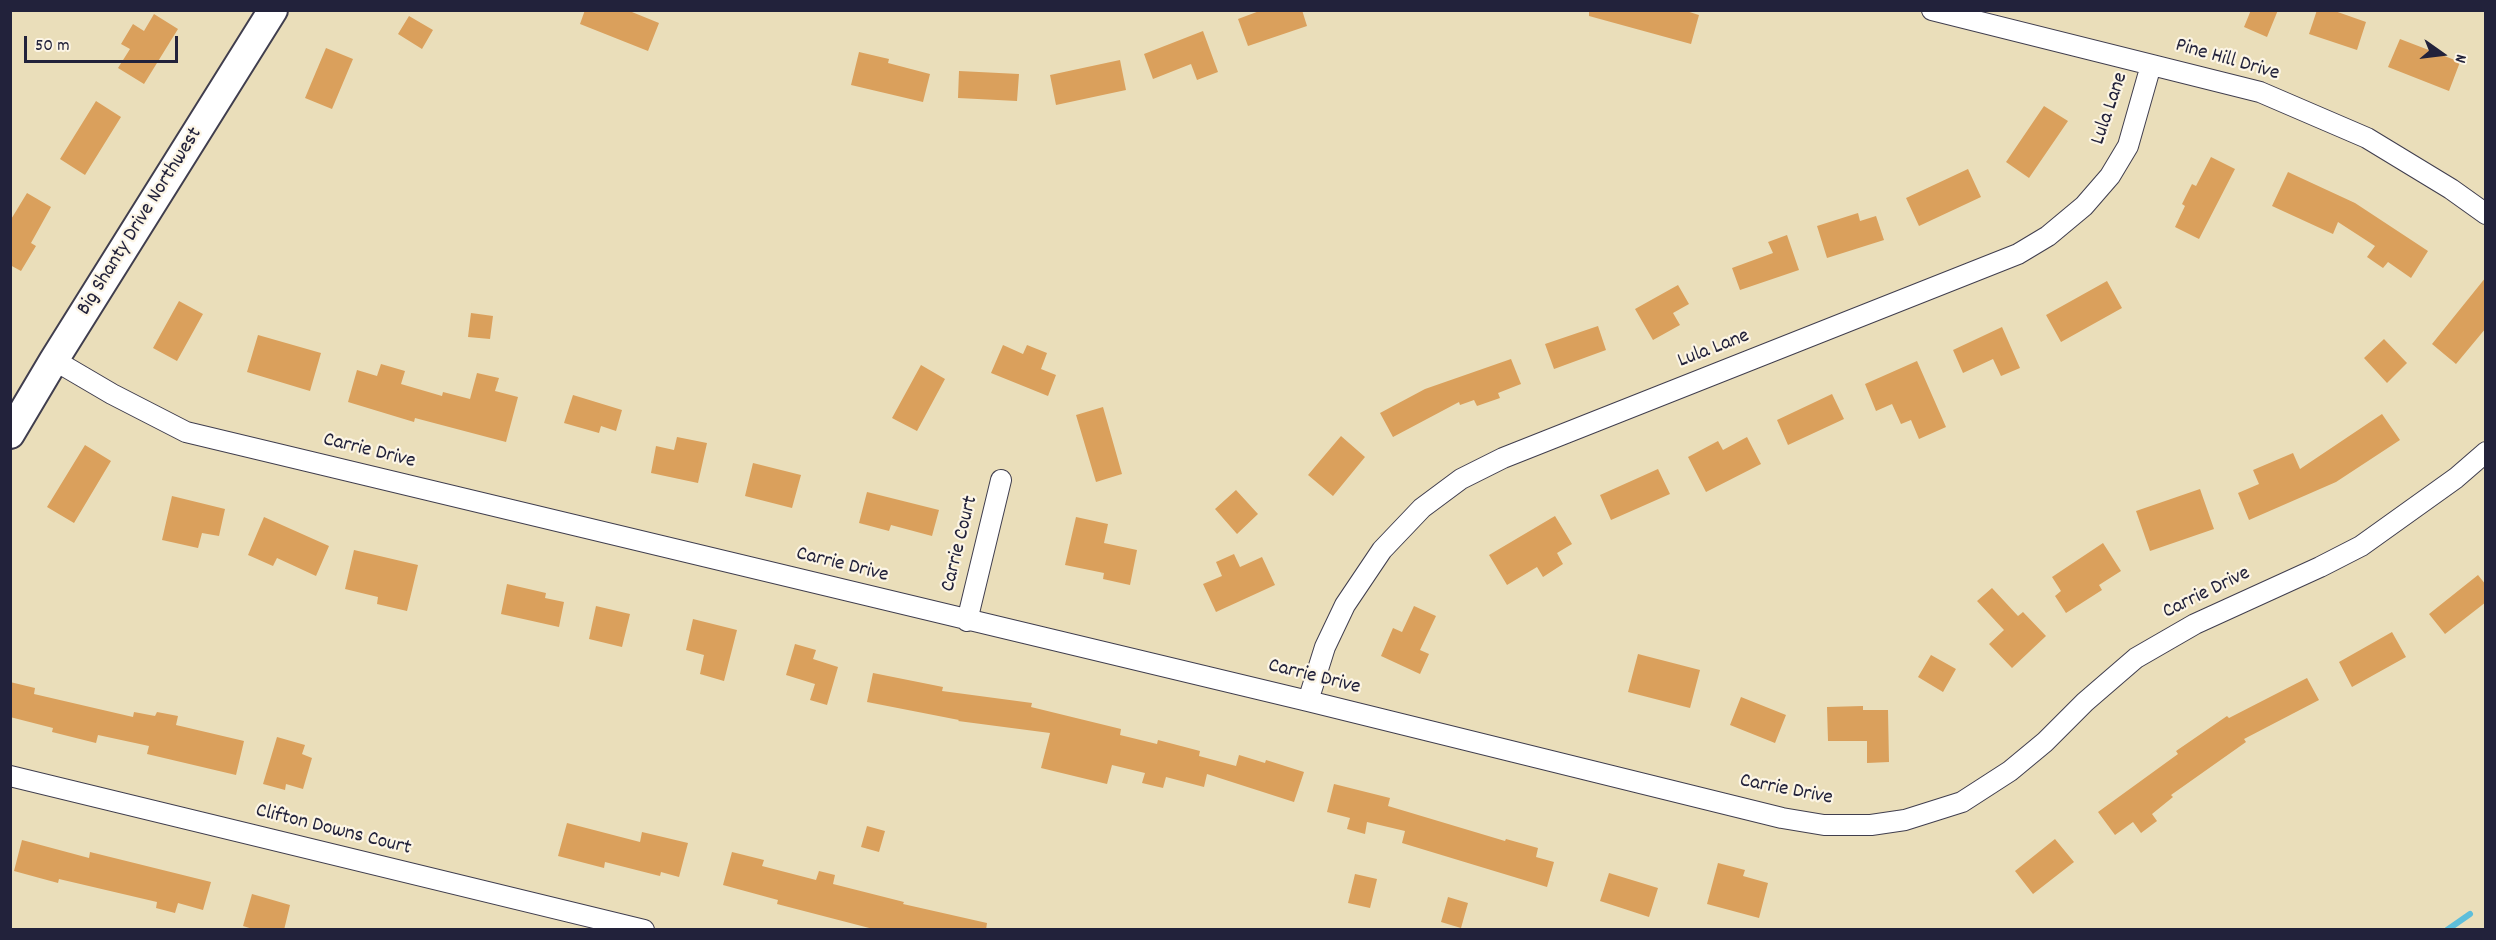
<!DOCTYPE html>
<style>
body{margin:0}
#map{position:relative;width:2496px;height:940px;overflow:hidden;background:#eadeba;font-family:Dekko,sans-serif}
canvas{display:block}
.frame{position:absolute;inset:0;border:12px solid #22223b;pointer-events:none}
.north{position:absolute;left:2412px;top:24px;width:60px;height:60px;-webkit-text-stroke:4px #fcf5e5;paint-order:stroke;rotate:104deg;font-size:16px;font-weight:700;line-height:24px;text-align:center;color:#22223b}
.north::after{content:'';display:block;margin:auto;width:21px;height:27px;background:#22223b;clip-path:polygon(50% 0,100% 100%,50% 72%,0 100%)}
.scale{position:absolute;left:24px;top:36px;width:154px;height:27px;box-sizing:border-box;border:3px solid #22223b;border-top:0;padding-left:8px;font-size:18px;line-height:21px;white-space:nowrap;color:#22223b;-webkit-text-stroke:4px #fcf5e5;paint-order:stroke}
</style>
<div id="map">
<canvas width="2496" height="940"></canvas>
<div class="frame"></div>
<div class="north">N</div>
<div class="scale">50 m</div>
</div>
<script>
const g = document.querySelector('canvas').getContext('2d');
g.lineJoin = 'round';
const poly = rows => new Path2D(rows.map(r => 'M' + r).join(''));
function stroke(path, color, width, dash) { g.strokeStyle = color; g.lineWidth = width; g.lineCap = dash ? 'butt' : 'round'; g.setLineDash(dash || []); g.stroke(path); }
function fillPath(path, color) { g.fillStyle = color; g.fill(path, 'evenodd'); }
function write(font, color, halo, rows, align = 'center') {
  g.font = font + ' Dekko,sans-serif'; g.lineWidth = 4.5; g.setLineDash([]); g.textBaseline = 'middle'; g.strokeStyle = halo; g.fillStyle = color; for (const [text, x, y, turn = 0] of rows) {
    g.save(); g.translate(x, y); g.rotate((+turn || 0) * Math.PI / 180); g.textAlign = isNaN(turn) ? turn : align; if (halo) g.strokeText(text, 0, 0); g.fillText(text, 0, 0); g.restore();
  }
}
stroke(poly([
 [2447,930,2470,914]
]), '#5dbedb', 6);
fillPath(poly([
 [585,10,627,10,659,23,648,51,580,24],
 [1262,10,1302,10,1307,26,1248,46,1238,19],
 [1589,10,1683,10,1699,15,1691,44,1589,16],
 [2251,10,2278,10,2267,37,2244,27],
 [2317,10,2332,10,2366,22,2357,50,2309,34],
 [154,14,178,29,144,84,118,68,130,49,121,44,133,24,144,31],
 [409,16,433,30,422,49,398,34],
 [1203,31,1218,72,1197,80,1191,64,1153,79,1144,54],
 [2400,39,2460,62,2449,91,2388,67],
 [326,48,353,59,332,109,305,98],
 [859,52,889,59,888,63,930,74,923,102,851,85],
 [1120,60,1126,90,1056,105,1050,75],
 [959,71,1019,74,1017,101,958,98],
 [96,101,121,117,85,175,60,159],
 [2044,106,2068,121,2029,178,2006,162],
 [2211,157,2235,169,2199,239,2175,227,2185,206,2182,204,2192,184,2196,186],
 [1968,169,1981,197,1919,226,1906,198],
 [2288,172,2355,203,2428,251,2411,278,2388,262,2383,268,2367,257,2375,246,2338,222,2333,234,2272,206],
 [27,193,51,207,31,243,36,246,21,271,10,265,10,221],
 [1858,213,1860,221,1876,216,1884,240,1827,258,1817,226],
 [1787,235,1799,270,1740,290,1732,268,1773,253,1768,242],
 [2486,277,2486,328,2456,364,2432,344],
 [2107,281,2122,308,2061,342,2046,315],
 [1678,285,1689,304,1673,313,1680,325,1653,340,1635,309],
 [179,301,203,314,177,361,153,348],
 [471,313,493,316,490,339,468,337],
 [1598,326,1606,350,1554,369,1545,344],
 [2002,327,2020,368,2001,376,1993,359,1963,373,1953,350],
 [258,335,321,353,310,391,247,372],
 [2384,339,2407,363,2387,383,2364,358],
 [1003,345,1023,354,1027,345,1047,353,1041,369,1056,375,1048,396,991,373],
 [1511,359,1521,384,1498,393,1500,398,1477,406,1474,400,1460,405,1459,402,1393,437,1380,413,1425,389],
 [1917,361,1946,427,1919,439,1911,420,1901,424,1892,404,1876,411,1865,384],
 [381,364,405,371,401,384,442,396,443,392,470,399,477,373,499,378,495,391,518,397,506,442,415,418,414,422,348,402,357,370,377,376],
 [921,365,945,379,917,431,892,418],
 [1832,394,1844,419,1788,445,1777,420],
 [573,395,622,410,616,431,601,426,599,433,564,423],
 [1103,407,1122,474,1096,482,1076,415],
 [2382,414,2400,440,2336,482,2249,520,2238,493,2259,484,2253,470,2293,453,2300,469],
 [1341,436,1365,457,1333,496,1308,475],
 [677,437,707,443,698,483,651,473,656,446,674,450],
 [1747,437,1761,464,1706,492,1688,457,1718,441,1723,450],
 [85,445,111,461,74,523,47,507],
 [753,463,801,475,792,508,745,496],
 [1658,469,1670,494,1611,520,1600,495],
 [2200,489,2214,529,2150,551,2136,511],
 [1236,490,1258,514,1237,534,1215,509],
 [867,492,939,510,932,536,891,525,889,531,859,523],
 [172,496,225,509,219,536,202,533,198,548,162,540],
 [1555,516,1572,544,1557,553,1563,564,1543,577,1537,567,1507,585,1489,555],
 [264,517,329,546,316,576,277,558,273,566,248,555],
 [1076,517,1108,524,1104,543,1137,550,1130,585,1103,579,1104,573,1065,565],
 [2103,543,2121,571,2099,585,2102,590,2066,613,2055,596,2061,591,2052,577],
 [354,550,418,565,407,611,377,604,378,597,345,589],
 [1234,554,1240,567,1262,557,1275,585,1216,612,1203,584,1222,576,1216,562],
 [2478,575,2486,585,2486,602,2445,634,2429,614],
 [507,584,546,593,545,598,564,602,559,627,501,614],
 [1992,588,2018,616,2023,612,2046,636,2012,668,1989,644,2004,630,1977,601],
 [596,606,630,614,622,647,589,639],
 [1414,606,1436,616,1420,650,1429,654,1420,674,1381,656,1393,628,1402,632],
 [693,619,737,630,724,681,700,674,704,655,686,650],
 [2392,632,2406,657,2352,687,2339,662],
 [795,644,816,650,813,659,838,667,827,705,810,700,815,684,786,675],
 [1638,654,1700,670,1690,708,1628,692],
 [1931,655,1956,669,1943,692,1918,677],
 [873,673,943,687,942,691,1032,703,1031,707,1121,729,1120,735,1157,744,1158,740,1200,751,1199,756,1236,766,1239,755,1265,763,1266,760,1304,772,1294,802,1207,774,1204,787,1166,777,1163,788,1142,783,1145,773,1112,765,1107,784,1041,768,1050,733,958,721,959,720,867,702],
 [2307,678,2319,700,2244,739,2246,742,2171,795,2173,797,2152,814,2157,821,2141,833,2133,822,2115,835,2098,812,2178,754,2176,751,2227,716,2229,718],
 [10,682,35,688,34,694,133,717,134,712,155,716,157,712,178,716,176,725,244,741,236,775,147,754,149,746,98,735,96,743,52,732,53,728,10,717],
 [1741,697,1786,715,1775,743,1730,725],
 [1863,706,1863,710,1888,710,1889,762,1867,763,1867,741,1828,741,1827,707],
 [277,737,305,745,302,754,312,758,303,789,286,784,285,790,263,784],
 [1334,784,1390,798,1388,806,1505,841,1506,839,1538,848,1536,857,1554,862,1547,887,1402,843,1405,831,1367,822,1365,834,1347,829,1350,818,1327,812],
 [567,823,640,842,642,832,688,843,679,877,661,872,660,876,605,862,604,868,558,856],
 [867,826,885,831,879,852,861,847],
 [2055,839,2074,862,2033,894,2015,871],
 [22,840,89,858,90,852,211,882,203,910,178,903,175,913,156,908,157,902,59,879,58,883,14,871],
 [732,852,764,860,762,866,816,880,819,871,835,875,833,884,904,902,903,904,987,923,986,930,877,930,777,904,778,900,723,885],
 [1718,863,1745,870,1743,876,1768,883,1759,918,1707,904],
 [1609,873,1658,888,1649,917,1600,901],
 [1355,874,1377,879,1370,908,1348,903],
 [252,894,290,905,284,930,256,930,243,926],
 [1448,897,1468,903,1461,928,1441,922]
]), '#daa05c');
const street = poly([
 [1932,10,2260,92,2367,138,2451,189,2486,214],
 [54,360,112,394,186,432,1308,701,1782,818,1824,825,1871,825,1905,820,1962,802,2010,771,2045,742,2085,702,2136,658,2195,624,2320,567,2361,546,2456,478,2486,452],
 [967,621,1001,480],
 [1308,701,1325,647,1345,605,1382,550,1422,508,1461,479,1503,458,2018,254,2048,236,2084,206,2110,176,2128,146,2151,65],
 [10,776,644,930]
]);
const secondary = poly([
 [10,434,54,360,273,10]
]);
stroke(street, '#403e4e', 22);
stroke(secondary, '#403e4e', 32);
stroke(street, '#fff', 20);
stroke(secondary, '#fff', 28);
write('21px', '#22223b', '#fcf5e5', [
 ["Pine Hill Drive",2227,61,16],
 ["Lula Lane",2111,109,-71],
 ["Big Shanty Drive Northwest",141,222,-58],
 ["Lula Lane",1714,350,-21],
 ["Carrie Drive",369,452,14],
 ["Carrie Court",961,544,-76],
 ["Carrie Drive",842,566,14],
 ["Carrie Drive",2207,594,-26],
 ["Carrie Drive",1314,678,14],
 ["Carrie Drive",1786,791,11],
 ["Clifton Downs Court",333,831,14]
]);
</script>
